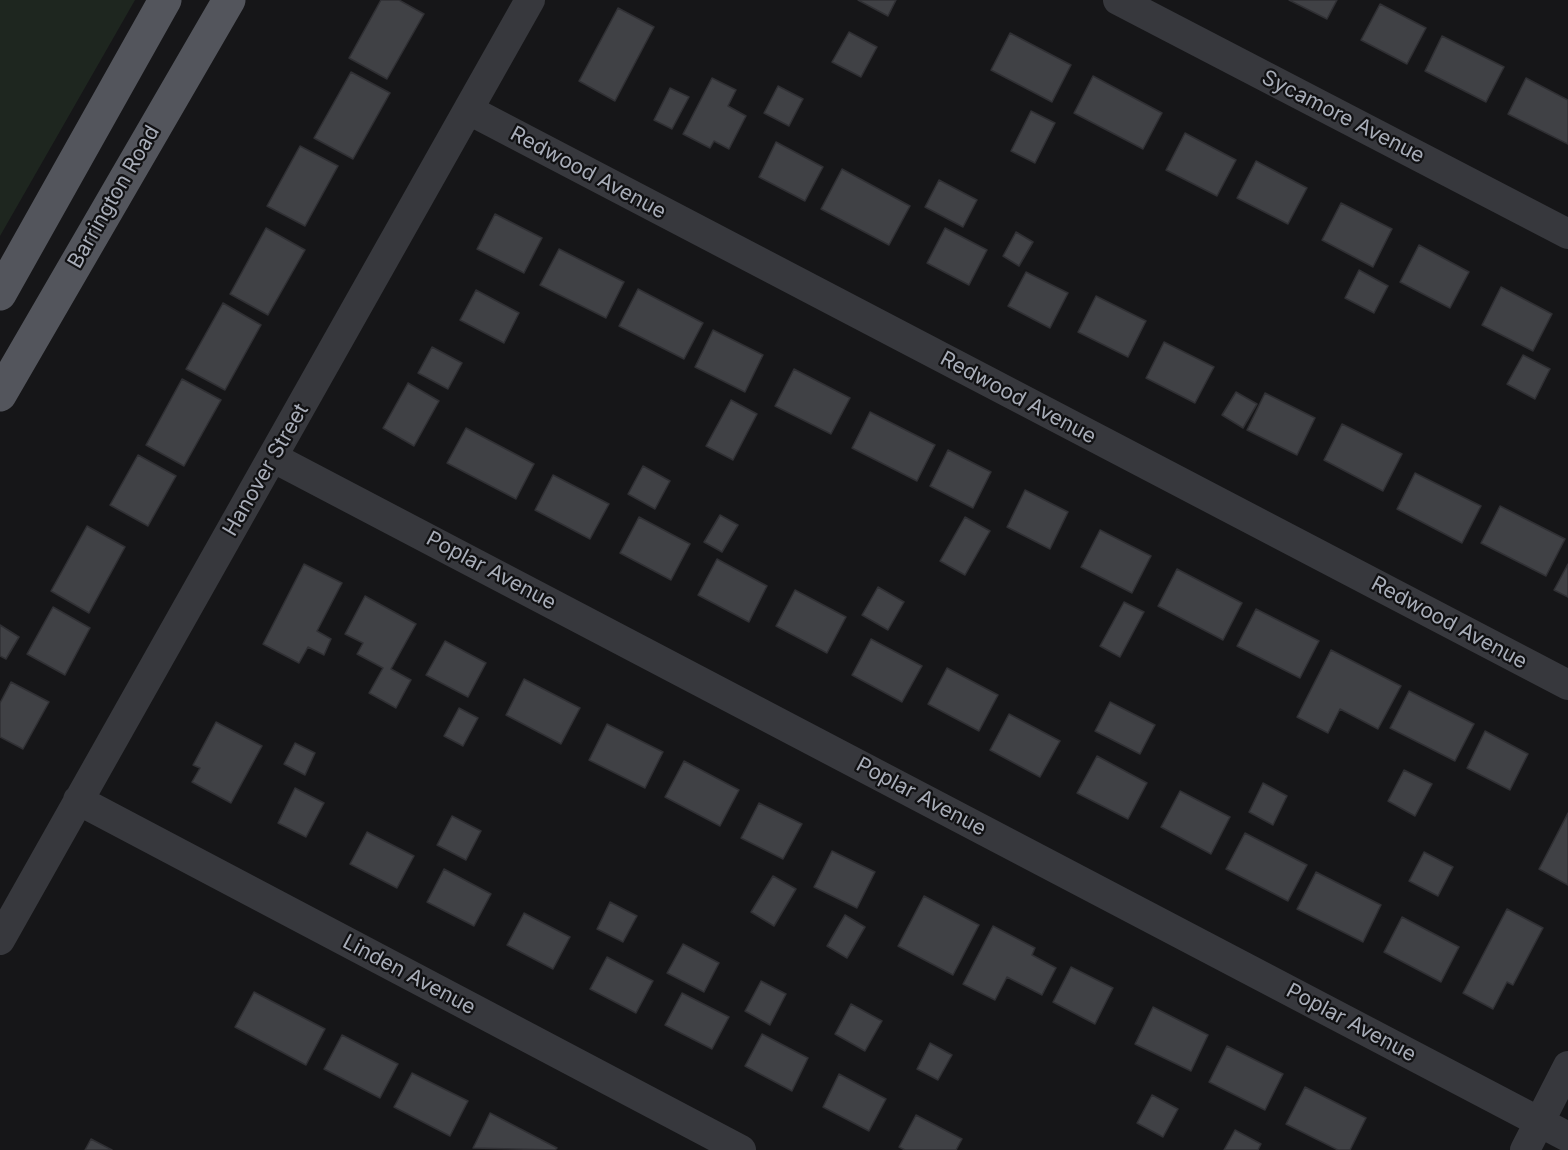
<!DOCTYPE html>
<style>
body{margin:0}
canvas{display:block;background:#161618}
</style>
<canvas width="1568" height="1150"></canvas>
<script>
const g = document.querySelector('canvas').getContext('2d');
g.lineJoin = 'round';
function fillPath(path, color) { g.fillStyle = color; g.fill(path, 'evenodd'); }
const poly = rows => new Path2D(rows.map(r => 'M' + r).join(''));
function stroke(path, color, width, dash) { g.strokeStyle = color; g.lineWidth = width; g.lineCap = dash ? 'butt' : 'round'; g.setLineDash(dash || []); g.stroke(path); }
function write(font, color, halo, rows, align = 'center') {
  g.font = font + ' Inter,sans-serif'; g.lineWidth = 4.5; g.setLineDash([]); g.textBaseline = 'middle'; g.strokeStyle = halo; g.fillStyle = color; for (const [text, x, y, turn = 0] of rows) {
    g.save(); g.translate(x, y); g.rotate((+turn || 0) * Math.PI / 180); g.textAlign = isNaN(turn) ? turn : align; if (halo) g.strokeText(text, 0, 0); g.fillText(text, 0, 0); g.restore();
  }
}
fillPath(poly([
 [0,0,135,0,0,236]
]), '#1e261f');
const building = poly([
 [381,0,399,0,424,14,387,79,349,58,381,0],
 [858,0,896,0,888,16,858,0],
 [1289,0,1337,0,1327,19,1289,0],
 [1380,4,1426,28,1407,64,1361,40,1380,4],
 [618,8,654,27,615,101,579,81,618,8],
 [849,32,877,47,861,77,832,62,849,32],
 [1010,33,1071,65,1052,102,991,70,1010,33],
 [1442,36,1504,67,1486,102,1425,71,1442,36],
 [351,72,390,93,353,159,314,138,351,72],
 [1093,76,1162,113,1143,149,1074,113,1093,76],
 [712,78,736,90,728,106,746,116,729,149,714,141,710,148,683,134,712,78],
 [1526,78,1568,100,1568,144,1508,114,1526,78],
 [778,86,803,99,789,126,764,113,778,86],
 [670,88,689,97,672,129,654,120,670,88],
 [1031,111,1055,123,1035,163,1011,151,1031,111],
 [1185,133,1236,160,1217,196,1166,170,1185,133],
 [776,142,823,167,805,201,759,177,776,142],
 [300,146,338,166,305,226,267,206,300,146],
 [1256,161,1307,188,1288,224,1237,198,1256,161],
 [842,169,910,206,889,245,821,209,842,169],
 [939,180,977,200,963,227,925,207,939,180],
 [1341,203,1392,229,1373,267,1322,240,1341,203],
 [495,214,542,238,524,273,477,249,495,214],
 [266,228,305,250,268,315,230,294,266,228],
 [945,228,987,250,969,285,927,263,945,228],
 [1016,232,1033,242,1019,266,1003,256,1016,232],
 [1419,245,1469,272,1450,308,1400,282,1419,245],
 [559,249,624,282,606,318,540,285,559,249],
 [1359,270,1388,286,1374,313,1345,298,1359,270],
 [1026,272,1068,293,1050,328,1008,306,1026,272],
 [1501,287,1552,314,1533,351,1482,325,1501,287],
 [638,289,703,323,684,359,619,326,638,289],
 [476,290,519,313,504,343,460,320,476,290],
 [1096,296,1146,321,1128,357,1078,332,1096,296],
 [223,303,261,325,225,390,186,369,223,303],
 [713,330,763,355,745,392,695,367,713,330],
 [1164,342,1214,367,1195,403,1146,378,1164,342],
 [432,347,462,363,448,389,418,373,432,347],
 [1523,355,1550,369,1535,399,1507,384,1523,355],
 [794,369,850,398,831,434,775,406,794,369],
 [182,379,221,400,184,466,146,445,182,379],
 [408,383,439,401,414,446,383,428,408,383],
 [1236,392,1257,404,1243,428,1222,415,1236,392],
 [1265,393,1315,418,1297,455,1247,430,1265,393],
 [731,400,757,414,733,460,706,446,731,400],
 [870,412,935,445,917,481,852,448,870,412],
 [1342,424,1402,454,1383,491,1324,460,1342,424],
 [466,428,534,464,516,499,447,463,466,428],
 [948,450,991,472,973,508,930,486,948,450],
 [138,455,176,476,148,526,110,505,138,455],
 [643,466,670,481,655,509,628,494,643,466],
 [1415,473,1481,506,1462,543,1397,509,1415,473],
 [553,475,609,504,590,539,535,510,553,475],
 [1025,490,1068,512,1050,549,1007,527,1025,490],
 [1500,506,1565,539,1546,576,1481,543,1500,506],
 [720,515,738,525,722,552,704,542,720,515],
 [639,517,690,544,671,580,620,553,639,517],
 [965,517,990,531,965,575,940,561,965,517],
 [87,526,125,547,89,613,51,591,87,526],
 [1100,530,1151,556,1132,593,1081,567,1100,530],
 [717,559,767,586,749,622,698,595,717,559],
 [304,564,342,583,317,631,331,639,324,655,308,647,299,663,263,644,304,564],
 [1568,564,1568,597,1554,590,1568,564],
 [1177,569,1242,603,1223,640,1158,606,1177,569],
 [878,587,904,602,888,630,862,615,878,587],
 [795,590,846,617,827,653,776,626,795,590],
 [365,596,416,624,391,669,411,680,396,708,369,693,383,668,357,654,363,643,345,634,365,596],
 [1124,602,1144,612,1120,657,1100,646,1124,602],
 [53,607,90,628,65,675,27,654,53,607],
 [1256,609,1319,641,1300,678,1237,646,1256,609],
 [0,625,19,637,6,659,0,656,0,625],
 [871,639,922,666,902,702,852,675,871,639],
 [445,641,486,663,468,697,426,675,445,641],
 [1331,650,1401,686,1378,729,1340,709,1328,733,1297,717,1331,650],
 [947,668,998,695,979,731,928,704,947,668],
 [524,679,580,708,561,744,506,715,524,679],
 [11,682,49,702,23,749,0,737,0,703,11,682],
 [1409,691,1474,724,1455,761,1390,728,1409,691],
 [1110,702,1155,725,1140,754,1095,731,1110,702],
 [459,708,478,718,463,746,444,736,459,708],
 [1009,714,1060,741,1040,777,990,750,1009,714],
 [216,722,262,746,231,803,192,782,200,768,193,765,216,722],
 [607,724,663,752,645,788,589,760,607,724],
 [1485,731,1528,754,1510,790,1467,768,1485,731],
 [295,743,315,753,305,775,284,764,295,743],
 [1097,756,1147,783,1128,819,1077,793,1097,756],
 [684,761,739,790,720,826,665,797,684,761],
 [1404,770,1432,784,1415,816,1388,801,1404,770],
 [1263,783,1287,796,1273,825,1249,812,1263,783],
 [295,788,324,803,306,837,278,823,295,788],
 [1180,791,1230,817,1211,854,1161,827,1180,791],
 [759,803,802,824,783,859,741,838,759,803],
 [1568,813,1568,885,1539,869,1568,813],
 [452,816,481,831,466,860,437,845,452,816],
 [367,832,414,856,397,888,350,864,367,832],
 [1245,833,1307,865,1288,901,1226,869,1245,833],
 [832,851,875,872,857,908,814,887,832,851],
 [1424,852,1453,867,1438,896,1409,881,1424,852],
 [444,869,491,894,474,926,427,902,444,869],
 [1316,872,1381,905,1363,942,1297,909,1316,872],
 [773,876,796,889,774,926,751,912,773,876],
 [924,896,979,925,953,975,898,946,924,896],
 [610,902,637,916,623,942,597,929,610,902],
 [1507,909,1543,928,1513,985,1507,982,1493,1009,1463,993,1507,909],
 [524,913,570,937,553,969,507,945,524,913],
 [845,915,865,927,847,958,827,946,845,915],
 [1402,917,1459,947,1441,982,1384,952,1402,917],
 [993,926,1035,948,1032,955,1056,968,1042,995,1007,977,995,1000,963,984,993,926],
 [683,944,719,963,704,992,667,973,683,944],
 [607,957,653,981,636,1013,590,989,607,957],
 [1071,967,1113,988,1095,1024,1053,1002,1071,967],
 [761,981,786,994,770,1025,745,1011,761,981],
 [254,992,325,1029,306,1065,235,1027,254,992],
 [682,993,729,1017,712,1049,665,1025,682,993],
 [851,1004,882,1021,865,1051,835,1034,851,1004],
 [1153,1007,1208,1035,1191,1071,1135,1044,1153,1007],
 [762,1034,808,1058,792,1091,745,1066,762,1034],
 [342,1035,398,1064,380,1098,324,1069,342,1035],
 [930,1043,952,1055,938,1080,917,1069,930,1043],
 [1227,1046,1283,1074,1265,1110,1209,1082,1227,1046],
 [412,1073,468,1101,450,1136,394,1107,412,1073],
 [839,1074,886,1099,869,1131,823,1107,839,1074],
 [1305,1087,1366,1118,1350,1150,1338,1150,1286,1124,1305,1087],
 [1152,1095,1178,1109,1163,1137,1137,1123,1152,1095],
 [490,1113,557,1148,555,1150,473,1148,490,1113],
 [916,1115,962,1139,956,1150,905,1150,899,1147,916,1115],
 [1235,1130,1261,1144,1258,1150,1224,1150,1235,1130],
 [91,1139,112,1150,85,1150,91,1139]
]);
fillPath(building, '#404145');
stroke(building, '#303034', 1.5);
stroke(poly([
 [1118,0,1568,234],
 [469,110,1568,685],
 [274,458,1568,1137],
 [78,800,741,1150],
 [0,940,530,0],
 [1525,1150,1568,1066]
]), '#37383d', 30);
stroke(poly([
 [0,294,165,0],
 [0,395,229,0]
]), '#53555c', 33);
write('21px', '#a8adb8', '#111113', [
 ["Sycamore Avenue",1343,117,27],
 ["Redwood Avenue",588,173,28],
 ["Barrington Road",114,197,-60],
 ["Redwood Avenue",1018,398,28],
 ["Hanover Street",266,470,-60],
 ["Poplar Avenue",491,571,28],
 ["Redwood Avenue",1449,623,28],
 ["Poplar Avenue",921,797,28],
 ["Linden Avenue",409,975,28],
 ["Poplar Avenue",1351,1023,28]
]);
</script>
